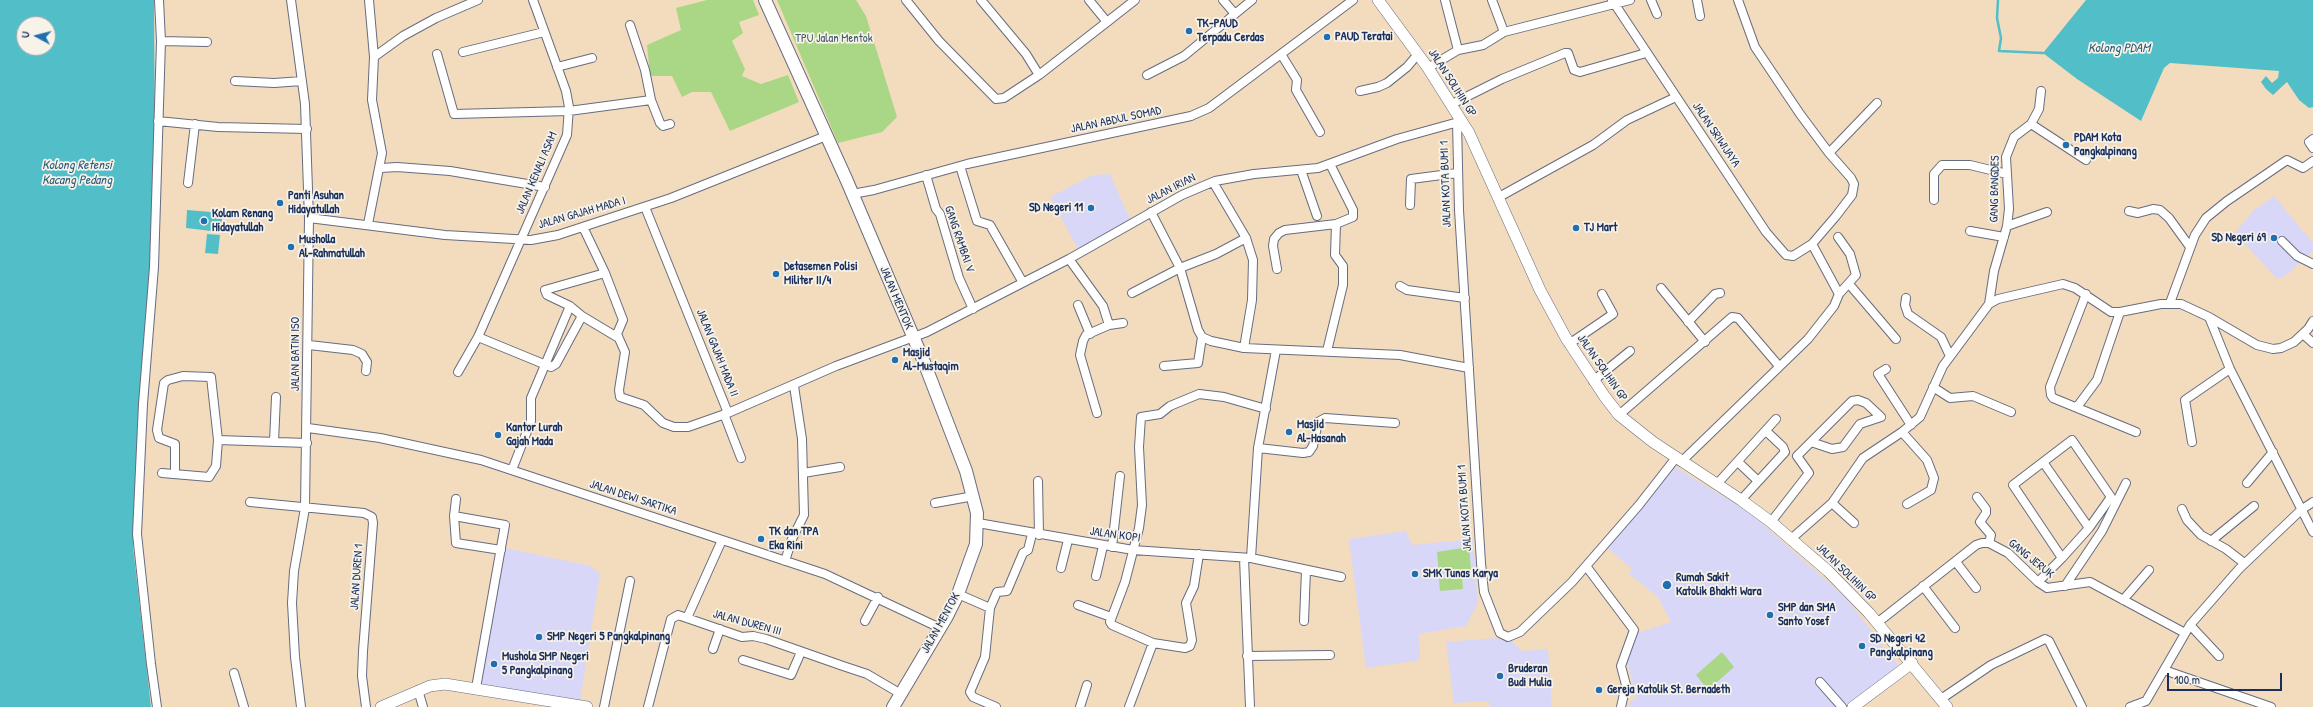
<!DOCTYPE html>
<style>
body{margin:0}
#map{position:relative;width:2313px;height:707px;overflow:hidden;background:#f3dcbd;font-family:"Patrick Hand",sans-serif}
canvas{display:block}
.north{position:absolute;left:16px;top:16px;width:40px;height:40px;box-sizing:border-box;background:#f7f3e8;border:1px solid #9fa5b1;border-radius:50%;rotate:277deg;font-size:11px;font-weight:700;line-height:16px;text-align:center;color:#1b2f5e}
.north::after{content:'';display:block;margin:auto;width:14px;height:18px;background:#1f6fb2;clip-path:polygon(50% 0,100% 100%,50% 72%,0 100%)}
.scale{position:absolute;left:2167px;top:673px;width:115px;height:18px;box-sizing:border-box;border:2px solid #1b2f5e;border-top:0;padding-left:5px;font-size:12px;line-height:14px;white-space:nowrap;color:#1b2f5e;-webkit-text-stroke:3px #f7f3e8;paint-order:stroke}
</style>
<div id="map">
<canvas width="2313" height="707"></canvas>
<div class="north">U</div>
<div class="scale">100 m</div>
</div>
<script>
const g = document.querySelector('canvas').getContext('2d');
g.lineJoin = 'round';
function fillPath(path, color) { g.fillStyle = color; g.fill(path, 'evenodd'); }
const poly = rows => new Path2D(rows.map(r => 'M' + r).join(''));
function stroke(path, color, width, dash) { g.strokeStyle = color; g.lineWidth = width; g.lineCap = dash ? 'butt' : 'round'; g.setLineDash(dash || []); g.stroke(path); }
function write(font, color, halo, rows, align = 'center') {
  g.font = font + ' "Patrick Hand",sans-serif'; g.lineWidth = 3.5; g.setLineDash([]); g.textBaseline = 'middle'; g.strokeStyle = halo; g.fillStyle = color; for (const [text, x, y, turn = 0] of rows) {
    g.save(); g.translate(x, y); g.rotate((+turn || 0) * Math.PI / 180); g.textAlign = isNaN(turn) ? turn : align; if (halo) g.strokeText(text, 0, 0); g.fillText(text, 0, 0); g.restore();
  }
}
fillPath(poly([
 [1110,174,1130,219,1078,249,1050,197,1093,175],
 [2274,196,2313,243,2313,251,2285,276,2277,279,2235,233,2253,211],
 [1672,465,1750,513,1844,596,1900,667,1849,707,1629,707,1631,700,1636,698,1626,656,1638,633,1671,622,1657,596,1629,574,1632,569,1606,547],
 [1406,531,1412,545,1473,539,1478,603,1466,626,1419,634,1420,660,1366,668,1349,539],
 [505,548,591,566,600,574,580,702,480,684],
 [1494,638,1511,641,1522,651,1548,649,1552,707,1490,707,1489,701,1454,703,1446,642]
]), '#d8d7f8');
fillPath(poly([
 [707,0,753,0,759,15,739,22,743,33,732,41,745,69,742,76,761,84,788,75,799,102,730,131,711,92,692,92,682,97,672,76,650,76,647,45,681,30,676,8],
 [777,0,856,0,866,16,897,117,882,132,838,143],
 [1469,547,1471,569,1439,573,1437,552],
 [1462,576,1463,589,1440,591,1439,579],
 [1722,652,1734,667,1708,690,1696,675]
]), '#a9d785');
fillPath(poly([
 [0,0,154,0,155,147,152,230,133,547,151,707,0,707],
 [24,24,48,24,48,48,24,48],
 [2086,0,2313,0,2313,107,2309,108,2299,100,2287,82,2273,95,2266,89,2261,82,2266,76,2272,83,2278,78,2279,71,2170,63,2164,68,2141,121,2077,79,2043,53],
 [187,210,223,213,220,232,186,228],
 [207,234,220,235,218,254,205,253]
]), '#51bec8');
stroke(poly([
 [1998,0,1997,18,2001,38,1999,51,2043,53]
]), '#51bec8', 2.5);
const minor = poly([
 [291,0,305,104,309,218,305,508,294,571,292,603,295,657,301,707],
 [369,0,374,57],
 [906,0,939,41,996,99,1004,98,1039,75,1107,22],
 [981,0,1026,54,1039,75],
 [1089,0,1107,22,1135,0],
 [1223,0,1235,14],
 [1445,0,1458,50],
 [1492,0,1504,32],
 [1612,0,1766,232,1786,255,1793,256,1812,244,1836,216,1852,195,1854,184,1851,178,1829,153,1800,114,1755,47,1738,0],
 [1651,0,1657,14],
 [1697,0,1700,16],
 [630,25,645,70,651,100],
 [161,41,207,42],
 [463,52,544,32],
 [437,54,454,114,569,111,651,100,660,123,663,126,670,124],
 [1281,54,1297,80,1296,90,1320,132],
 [557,67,592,58],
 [1428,68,1458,50,1483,45,1504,32,1630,0],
 [1147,75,1184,56,1252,0],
 [235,81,274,83,302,81],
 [1360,91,1378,87,1387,83,1407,67,1418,54],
 [1452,104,1502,79,1565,53,1568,53,1574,70,1580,72,1646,53],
 [158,121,218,127,307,129],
 [1457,122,1459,210,1481,563,1484,592,1500,633,1508,637,1520,632,1572,582,1639,505,1675,459],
 [2031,124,2039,109,2041,91],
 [2313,139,2309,142,2313,148],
 [1829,153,1877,103],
 [960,166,977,221,990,225,1022,281],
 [381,168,397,167,450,171,545,187],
 [1301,170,1317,216],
 [926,175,936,209,940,214,959,278,973,309],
 [1213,182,1246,238,1253,260,1252,300,1244,348],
 [188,183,195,124],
 [852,194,874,190,967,164,1191,116,1209,108,1353,0],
 [1499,197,1593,145,1627,120,1676,97],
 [1934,200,1934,174,1942,165,1970,165,2007,174],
 [1410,205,1411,179,1457,173],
 [645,207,728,413,836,366,927,332,1069,259,1182,195,1215,181,1254,174,1318,168,1397,139,1462,121],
 [2129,211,2138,213,2153,209,2160,210,2169,218,2190,247],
 [1151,212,1180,268,1216,254,1246,238],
 [309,218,445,235,531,240,558,235,671,198,826,136],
 [368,224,382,153,372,100,374,57,403,36,436,18,478,0],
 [2007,226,2047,212],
 [583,227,605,273,623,320,617,334,625,352,619,390,620,397,644,405,663,423,674,427,688,427,728,413],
 [1970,231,2004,237],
 [1838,237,1850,254,1856,275,1839,294],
 [2282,241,2297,256,2313,264],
 [1069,259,1103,306,1109,325],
 [1277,269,1273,246,1274,239,1279,233,1285,230,1336,224,1353,217,1353,210,1330,164],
 [1849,284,1896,339],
 [1400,286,1407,290,1465,298],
 [1661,288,1705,342],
 [1132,293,1180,268,1198,330,1202,337,1211,341,1244,348,1400,355,1469,368],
 [2086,294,2050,387,2051,395,2053,398,2136,432],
 [1906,298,1905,305,1908,314,1941,337,1950,356],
 [2170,303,2195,235,2206,218,2227,201,2287,160,2303,168,2313,161],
 [1989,304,1994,271,2007,226,2009,209,2006,157,2014,137,2031,124,2086,160],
 [1078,305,1090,334],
 [582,316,570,306,547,295,545,290,605,273],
 [2209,317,2230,369,2313,532],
 [1688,322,1715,294,1720,293],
 [2303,334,2313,343],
 [478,337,551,367,556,364,582,316,617,337],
 [1569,344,1613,314,1602,294],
 [309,345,353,350,362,354,367,362,366,371],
 [1276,350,1258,448,1251,558,1341,577],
 [1327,351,1343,285,1343,266,1335,255,1336,224],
 [1164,366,1198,363,1202,337],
 [1886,369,1878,374,1911,425],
 [458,372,478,337,567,135,569,107,566,91,533,0],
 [1593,381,1630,351],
 [1933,387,1950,398,1973,396,2011,412],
 [2077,407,2097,380,2120,312],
 [1097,413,1080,355,1083,341,1086,335,1109,325,1123,323],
 [724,414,741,458],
 [1619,415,1732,317,1738,318,1779,366],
 [308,428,380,438,481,460,825,574,940,628],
 [1902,432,1927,460,1934,478,1931,490,1907,504],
 [274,442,276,397],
 [2192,442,2185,400,2230,369],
 [1258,448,1303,453,1309,452,1313,446,1318,422,1325,418,1395,423],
 [1681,462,1808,339,1834,306,1839,294,1812,244],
 [1738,462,1757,480],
 [2043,462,2089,528],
 [512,470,531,421,531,398,570,306],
 [162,473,209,477,216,466,218,440],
 [803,473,840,467],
 [175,474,175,444,159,438,157,430,164,383,168,380,183,376,211,377,218,440,307,443],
 [1038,481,1039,535],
 [2247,483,2273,452],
 [1717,484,1776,419],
 [1977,497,1986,509,1986,513,1980,522,1991,535,1989,543],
 [456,499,454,516,456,543,501,550],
 [1741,500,1785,452,1783,447,1766,431],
 [250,502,364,513,372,517,373,523,363,651,362,676,366,707],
 [935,503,974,496],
 [1832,503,1854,523],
 [2182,509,2187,520,2201,535,2226,549,2244,563],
 [454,516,505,525,476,688],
 [1771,522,1809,473,1797,456,1852,401,1858,400,1866,403,1881,417,1860,424,1843,447,1832,449,1811,442],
 [978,523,1133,550,1251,558],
 [1791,539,1832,503,1863,458,1902,432,1920,417,1943,366,1989,304,1998,299,2063,284,2075,288,2111,312,2120,312,2161,304,2181,304,2209,317,2257,345,2273,349,2281,348,2294,342,2308,329,2313,321],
 [2211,541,2254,506],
 [1112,547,1120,476],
 [1244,558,1250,707],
 [785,561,792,539,804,515,802,439,794,386],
 [1956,562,1976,588],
 [1586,566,1634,630,1621,666,1626,685,1621,707],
 [1061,568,1068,540],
 [1096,576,1103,546],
 [2038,582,2062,558,2089,528,2111,497,2072,440,2013,485,2062,558],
 [1923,586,1955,628],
 [2065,586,2102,531,2126,483],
 [958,594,990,608,985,657,970,692,973,697,996,707],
 [2123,600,2149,570],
 [1078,605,1111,617],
 [990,608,997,592,1007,591,1023,553,1028,550,1032,534],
 [687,618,722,540],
 [865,621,878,597],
 [1304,621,1306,570],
 [1877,623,1976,545,1982,543,1989,543,2008,553,2038,582,2047,588,2090,582,2185,633],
 [2190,625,2219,656],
 [1153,643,1185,648,1190,646,1192,640,1186,603,1194,586,1199,554],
 [713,649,720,629],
 [1247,656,1330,655],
 [743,660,791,675,801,652],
 [2164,670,2271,707],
 [234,673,244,707],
 [1820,682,1842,707],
 [418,690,423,707],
 [1941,699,1991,665,2045,639,2049,641,2082,707],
 [157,707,151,664,137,534,143,404,154,267,161,41,159,0],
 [604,707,630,581],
 [648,707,671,619,678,615,742,637,753,636,766,639,843,666,867,674,901,694],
 [1080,707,1087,685],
 [1129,707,1153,643,1112,625,1110,622,1125,582,1139,528,1142,505,1139,447,1141,417,1160,414,1170,406,1199,394,1224,397,1266,409],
 [2130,707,2146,701,2190,625,2239,569,2301,510,2313,502]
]);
const major = poly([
 [1378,0,1428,68,1469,133,1540,290,1566,338,1605,397,1619,415,1653,442,1741,500,1771,522,1828,571,1869,613,1947,707],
 [381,707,430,686,445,684,587,707],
 [1853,707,1912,663]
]);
const highway = poly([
 [765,0,847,181,924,362,966,471,977,513,976,544,958,594,946,618,893,707]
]);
stroke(minor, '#676c7f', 10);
stroke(major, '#676c7f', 12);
stroke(highway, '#676c7f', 14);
stroke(minor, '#fff', 8);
stroke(major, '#fff', 11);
stroke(highway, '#fff', 12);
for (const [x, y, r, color] of [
 [1189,31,4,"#1f6fb2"],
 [1327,37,4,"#1f6fb2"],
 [2066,145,4,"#1f6fb2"],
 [280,203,4,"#1f6fb2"],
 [1091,208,4,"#1f6fb2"],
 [204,221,4,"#1f6fb2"],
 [1576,228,4,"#1f6fb2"],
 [2274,238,4,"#1f6fb2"],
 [291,247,4,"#1f6fb2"],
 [776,274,4,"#1f6fb2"],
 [895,360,4,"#1f6fb2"],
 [1289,432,4,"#1f6fb2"],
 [498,435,4,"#1f6fb2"],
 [761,539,4,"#1f6fb2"],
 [1415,574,4,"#1f6fb2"],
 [1667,585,5,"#1f6fb2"],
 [1770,615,4,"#1f6fb2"],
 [539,637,4,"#1f6fb2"],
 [1862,646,4,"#1f6fb2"],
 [494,664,4,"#1f6fb2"],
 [1500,676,4,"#1f6fb2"],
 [1599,690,4,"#1f6fb2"]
]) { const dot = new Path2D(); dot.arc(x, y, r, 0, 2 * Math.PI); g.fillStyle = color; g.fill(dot); stroke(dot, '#f7f3e8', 1.5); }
write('bold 12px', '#1b2f5e', '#f7f3e8', [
 ["TK-PAUD",1197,24],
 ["Terpadu Cerdas",1197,38],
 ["PAUD Teratai",1335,37],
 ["PDAM Kota",2074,138],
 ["Pangkalpinang",2074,152],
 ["Panti Asuhan",288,196],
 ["Hidayatullah",288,210],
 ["SD Negeri 11",1083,208,"right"],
 ["Kolam Renang",212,214],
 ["Hidayatullah",212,228],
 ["TJ Mart",1584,228],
 ["SD Negeri 69",2266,238,"right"],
 ["Musholla",299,240],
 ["Al-Rahmatullah",299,254],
 ["Detasemen Polisi",784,267],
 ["Militer II/4",784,281],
 ["Masjid",903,353],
 ["Al-Mustaqim",903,367],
 ["Masjid",1297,425],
 ["Al-Hasanah",1297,439],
 ["Kantor Lurah",506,428],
 ["Gajah Mada",506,442],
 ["TK dan TPA",769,532],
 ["Eka Rini",769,546],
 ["SMK Tunas Karya",1423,574],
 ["Rumah Sakit",1676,578],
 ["Katolik Bhakti Wara",1676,592],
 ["SMP dan SMA",1778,608],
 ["Santo Yosef",1778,622],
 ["SMP Negeri 5 Pangkalpinang",547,637],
 ["SD Negeri 42",1870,639],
 ["Pangkalpinang",1870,653],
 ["Mushola SMP Negeri",502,657],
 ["5 Pangkalpinang",502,671],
 ["Bruderan",1508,669],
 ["Budi Mulia",1508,683],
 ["Gereja Katolik St. Bernadeth",1607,690]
], 'left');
write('12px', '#3e5968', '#f7f3e8', [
 ["TPU Jalan Mentok",834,39]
]);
write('12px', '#1b2f5e', '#f7f3e8', [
 ["JALAN SOLIHIN GP",1452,83,57],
 ["JALAN ABDUL SOMAD",1116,120,-12],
 ["JALAN SRIWIJAYA",1716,135,56],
 ["JALAN KENALI ASAM",537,173,-67],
 ["JALAN KOTA BUMI 1",1446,184,-92],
 ["JALAN IRIAN",1171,189,-27],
 ["GANG BANGDES",1995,189,-89],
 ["JALAN GAJAH MADA I",582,213,-16],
 ["GANG RAMBAI V",959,239,71],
 ["JALAN MENTOK",896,298,67],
 ["JALAN GAJAH MADA II",717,353,68],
 ["JALAN BATIN ISO",296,354,-90],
 ["JALAN SOLIHIN GP",1602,368,55],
 ["JALAN DEWI SARTIKA",633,498,18],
 ["JALAN KOTA BUMI 1",1465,508,-94],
 ["JALAN KOPI",1115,535,8],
 ["GANG JERUK",2031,559,39],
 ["JALAN SOLIHIN GP",1846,573,44],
 ["JALAN DUREN 1",357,577,-86],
 ["JALAN DUREN III",747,623,15],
 ["JALAN MENTOK",941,623,-61]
]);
write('italic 13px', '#2b5a7e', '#f7f3e8', [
 ["Kolong PDAM",2119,49],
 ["Kolong Retensi",77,166],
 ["Kacang Pedang",77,181]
]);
</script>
